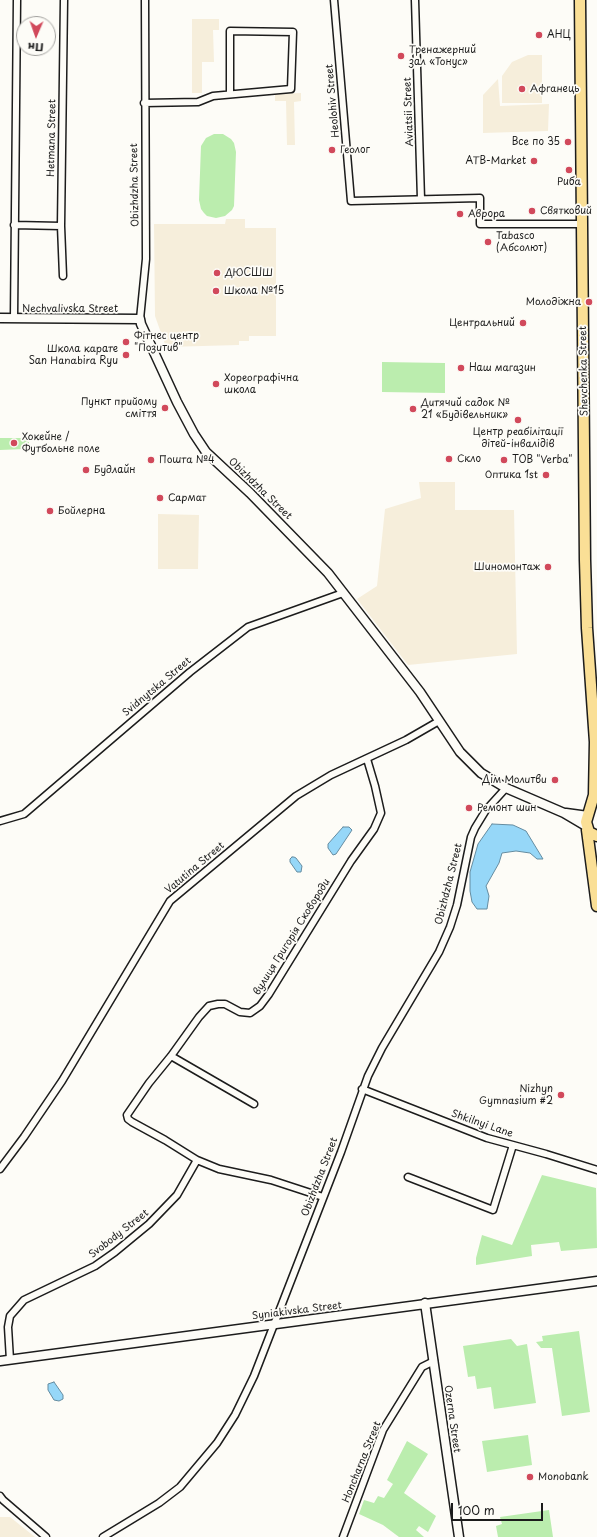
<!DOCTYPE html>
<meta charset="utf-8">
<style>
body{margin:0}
#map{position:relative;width:597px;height:1537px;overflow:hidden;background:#fdfcf7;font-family:"Playpen Sans",sans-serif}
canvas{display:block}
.north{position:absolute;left:16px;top:16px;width:40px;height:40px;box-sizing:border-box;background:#fdfcf7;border:1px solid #a3a29f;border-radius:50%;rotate:182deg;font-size:11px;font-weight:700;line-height:16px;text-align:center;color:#1c1c1c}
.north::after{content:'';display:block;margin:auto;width:14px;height:18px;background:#d1495b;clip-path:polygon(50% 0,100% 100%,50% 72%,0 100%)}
.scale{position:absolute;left:451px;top:1503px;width:92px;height:18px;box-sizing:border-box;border:2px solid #1c1c1c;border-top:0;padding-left:5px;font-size:12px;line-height:14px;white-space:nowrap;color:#1c1c1c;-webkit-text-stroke:3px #fdfcf7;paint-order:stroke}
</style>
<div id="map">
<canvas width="597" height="1537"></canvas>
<div class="north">Пн</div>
<div class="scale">100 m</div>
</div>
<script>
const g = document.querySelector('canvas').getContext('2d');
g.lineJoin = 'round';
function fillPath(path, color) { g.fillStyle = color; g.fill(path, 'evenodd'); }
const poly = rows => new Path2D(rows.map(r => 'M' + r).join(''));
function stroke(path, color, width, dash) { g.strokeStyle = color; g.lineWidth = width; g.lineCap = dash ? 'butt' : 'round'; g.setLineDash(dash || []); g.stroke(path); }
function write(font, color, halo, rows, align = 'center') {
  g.font = font + ' "Playpen Sans",sans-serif'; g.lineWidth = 3.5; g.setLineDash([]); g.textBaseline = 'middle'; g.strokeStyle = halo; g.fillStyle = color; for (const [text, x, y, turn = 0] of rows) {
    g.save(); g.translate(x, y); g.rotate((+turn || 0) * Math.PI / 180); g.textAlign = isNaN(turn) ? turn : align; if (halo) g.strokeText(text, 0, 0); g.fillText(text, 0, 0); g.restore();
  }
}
fillPath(poly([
 [192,19,219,19,219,30,213,30,214,62,202,62,202,93,192,93],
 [528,55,542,55,542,103,502,103,502,76,512,62],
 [498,79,500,106,549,104,548,131,483,133,483,95],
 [301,93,301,101,294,102,295,145,287,145,286,101,275,101,275,94],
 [226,219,245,219,245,228,276,228,276,336,249,336,249,341,239,341,239,345,166,347,155,316,154,224,225,224],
 [419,482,455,482,455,510,514,510,517,654,408,665,357,599,377,586,385,509,421,498],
 [158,514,199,515,198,569,158,569],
 [0,1517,10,1517,35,1537,0,1537]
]), '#f6eedb');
fillPath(poly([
 [214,134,223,134,231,139,234,143,236,152,234,206,232,210,225,216,216,218,207,216,204,213,201,209,199,200,201,146,206,138],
 [382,362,445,363,445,393,382,392],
 [0,438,23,438,29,442,29,445,28,448,25,449,0,450],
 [542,1175,596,1188,597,1248,561,1251,559,1242,531,1245,532,1256,476,1265,476,1258,482,1235,512,1245],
 [579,1331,590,1412,562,1416,552,1348,541,1348,536,1342,543,1341,542,1336],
 [511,1339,517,1346,527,1344,536,1403,494,1409,491,1387,477,1389,475,1376,468,1377,463,1346],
 [528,1435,532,1465,487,1472,482,1441],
 [407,1441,428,1454,404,1493,436,1516,428,1532,419,1526,416,1530,424,1537,399,1537,383,1525,359,1514,364,1500,374,1503,378,1496,384,1498,393,1484,387,1480],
 [549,1510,553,1537,498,1537,496,1526,502,1524,500,1517]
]), '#bbedae');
const water = poly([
 [492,824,513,825,526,831,543,859,537,859,530,853,516,851,502,853,499,863,486,886,489,896,487,909,477,909,472,902,470,891,470,872,478,844,492,824],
 [343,827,349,827,352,830,336,854,333,855,328,848,328,844,343,827],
 [292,857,294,857,296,858,302,866,301,872,297,872,290,862,290,859,292,857],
 [54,1382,63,1395,63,1399,59,1401,54,1400,48,1390,48,1384,54,1382]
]);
fillPath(water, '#96d7f8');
stroke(water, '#658ca0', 1);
const minor = poly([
 [334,0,351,201,480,198,480,224,582,224],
 [415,0,421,199],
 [144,103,198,102,213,96,291,89,293,32,230,31,230,94],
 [14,225,61,226],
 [63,276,61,226,64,0],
 [14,318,17,0],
 [140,319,146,259,145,0],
 [0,821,24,814,190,672,248,627,343,593],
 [171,1056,254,1104],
 [362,1089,487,1138,546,1154,597,1170],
 [0,1169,24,1137,62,1081,170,901,296,796,331,775,406,740,439,721],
 [408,1177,493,1210,513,1145],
 [323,1197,271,1180,219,1169,197,1160,165,1140,132,1122,128,1119,127,1115,149,1083,171,1056,199,1017,209,1006,218,1004,225,1004,240,1012,250,1013,260,1006,269,994,351,861,374,829,381,813,375,786,367,759],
 [10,1360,8,1327,10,1316,24,1300,95,1266,115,1252,149,1224,177,1195,197,1160],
 [0,1496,3,1500,46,1537],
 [103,1537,159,1503,180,1487,217,1443,235,1415,254,1376,341,1152,368,1076,382,1048,439,952,450,927,457,905,471,837,475,828,486,810,506,788],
 [343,1537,383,1430,422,1367,434,1361]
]);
const tertiary = poly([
 [0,318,140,319,141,324,177,402,194,434,206,452,250,493,328,573,420,692,460,752,481,773,506,788,564,813,586,826],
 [566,813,588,816],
 [425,1303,459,1537],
 [0,1361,597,1281]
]);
const primary = poly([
 [580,0,585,560,587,628,595,742,594,795,586,822,589,832,597,836],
 [587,830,597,906]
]);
stroke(minor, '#1c1c1c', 9);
stroke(tertiary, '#1c1c1c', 11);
stroke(primary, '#1c1c1c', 13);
stroke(minor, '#fdfcf7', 6);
stroke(tertiary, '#fdfcf7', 8);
stroke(primary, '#fadf96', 10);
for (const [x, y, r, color] of [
 [539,35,4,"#d1495b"],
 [401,56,4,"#d1495b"],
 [522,89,4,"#d1495b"],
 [568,142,4,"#d1495b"],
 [332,150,4,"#d1495b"],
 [534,161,4,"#d1495b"],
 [569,170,4,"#d1495b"],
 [532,211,4,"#d1495b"],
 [460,214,4,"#d1495b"],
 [488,242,4,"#d1495b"],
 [217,273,4,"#d1495b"],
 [216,291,4,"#d1495b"],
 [589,302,4,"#d1495b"],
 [523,323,4,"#d1495b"],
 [126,342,4,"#d1495b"],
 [126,355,4,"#d1495b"],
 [461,368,4,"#d1495b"],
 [216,384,4,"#d1495b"],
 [165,408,4,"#d1495b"],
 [413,409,4,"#d1495b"],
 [518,420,4,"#d1495b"],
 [14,443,4,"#d1495b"],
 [449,459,4,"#d1495b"],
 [151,460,4,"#d1495b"],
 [504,460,4,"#d1495b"],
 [86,470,4,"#d1495b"],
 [546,475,4,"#d1495b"],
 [160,498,4,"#d1495b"],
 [50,511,4,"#d1495b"],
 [548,567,4,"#d1495b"],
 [555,780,4,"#d1495b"],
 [469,808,4,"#d1495b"],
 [561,1095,4,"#d1495b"],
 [530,1477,4,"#d1495b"]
]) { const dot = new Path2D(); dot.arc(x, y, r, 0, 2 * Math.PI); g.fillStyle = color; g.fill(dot); stroke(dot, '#fdfcf7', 1.5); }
write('10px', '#1c1c1c', '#fdfcf7', [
 ["АНЦ",547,35],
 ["Тренажерний",409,50],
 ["зал «Тонус»",409,62],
 ["Афганець",530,89],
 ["Все по 35",560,142,"right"],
 ["Геолог",340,150],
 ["ATB-Market",526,161,"right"],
 ["Риба",569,182,"center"],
 ["Святковий",540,211],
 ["Аврора",468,214],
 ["Tabasco",496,236],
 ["(Абсолют)",496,248],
 ["ДЮСШШ",225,273],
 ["Школа №15",224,291],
 ["Молодіжна",581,302,"right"],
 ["Центральний",515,323,"right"],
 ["Фітнес центр",134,336],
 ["\"Позитив\"",134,348],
 ["Школа карате",118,349,"right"],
 ["San Hanabira Ryu",118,361,"right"],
 ["Наш магазин",469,368],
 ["Хореографічна",224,378],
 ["школа",224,390],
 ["Пункт прийому",157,402,"right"],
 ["сміття",157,414,"right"],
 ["Дитячий садок №",421,403],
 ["21 «Будівельник»",421,415],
 ["Центр реабілітації",518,432,"center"],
 ["дітей-інвалідів",518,444,"center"],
 ["Хокейне /",22,437],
 ["Футбольне поле",22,449],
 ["Скло",457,459],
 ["Пошта №4",159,460],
 ["ТОВ \"Verba\"",512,460],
 ["Будлайн",94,470],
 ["Оптика 1st",538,475,"right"],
 ["Сармат",168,498],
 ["Бойлерна",58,511],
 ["Шиномонтаж",540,567,"right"],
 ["Дім Молитви",547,780,"right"],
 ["Ремонт шин",477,808],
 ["Nizhyn",553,1089,"right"],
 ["Gymnasium #2",553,1101,"right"],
 ["Monobank",538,1477]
], 'left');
write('10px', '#1c1c1c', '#fdfcf7', [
 ["Heolohiv Street",333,101,-95],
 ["Aviatsii Street",409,112,-92],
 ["Hetmana Street",52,138,-89],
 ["Obizhdzha Street",135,185,-91],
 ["Nechvalivska Street",70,309],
 ["Shevchenka Street",584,371,-91],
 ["Obizhdzha Street",260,489,44],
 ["Svidnytska Street",157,687,-40],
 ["Vatutina Street",195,868,-40],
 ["Obizhdzha Street",449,884,-76],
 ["вулиця Григорія Сковороди",292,937,-58],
 ["Shkilnyi Lane",482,1124,19],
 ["Obizhdzha Street",320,1177,-69],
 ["Svobody Street",119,1234,-38],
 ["Syniakivska Street",297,1311,-7],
 ["Ozerna Street",452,1419,82],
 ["Honcharna Street",362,1462,-68]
]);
</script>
